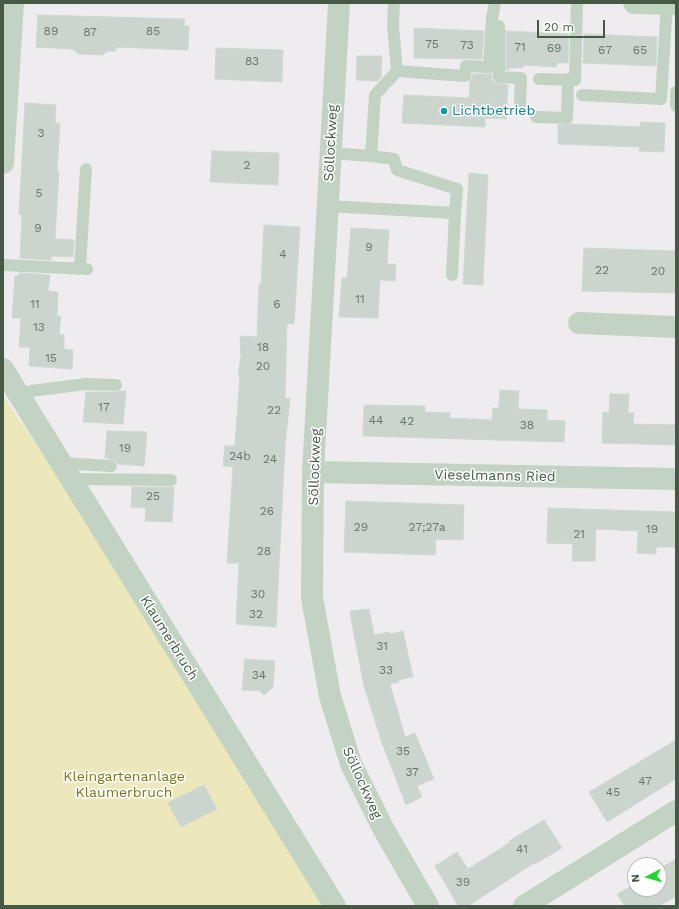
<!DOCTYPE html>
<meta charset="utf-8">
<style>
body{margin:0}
#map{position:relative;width:679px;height:909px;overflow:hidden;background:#eeecef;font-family:"Work Sans",sans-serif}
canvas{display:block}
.frame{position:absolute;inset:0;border:4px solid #455945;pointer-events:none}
.north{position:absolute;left:627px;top:857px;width:40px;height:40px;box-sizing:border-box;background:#fff;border:1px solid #b5bdb5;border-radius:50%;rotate:264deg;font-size:11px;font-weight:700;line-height:16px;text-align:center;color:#455945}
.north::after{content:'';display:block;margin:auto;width:14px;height:18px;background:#1ed72d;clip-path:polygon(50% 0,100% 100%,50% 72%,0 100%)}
.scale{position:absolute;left:537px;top:20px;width:68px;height:18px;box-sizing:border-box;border:2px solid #455945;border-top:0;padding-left:5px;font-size:12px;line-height:14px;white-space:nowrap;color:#455945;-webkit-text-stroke:3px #fff;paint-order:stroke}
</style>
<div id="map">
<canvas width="679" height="909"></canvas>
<div class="frame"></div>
<div class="north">N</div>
<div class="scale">20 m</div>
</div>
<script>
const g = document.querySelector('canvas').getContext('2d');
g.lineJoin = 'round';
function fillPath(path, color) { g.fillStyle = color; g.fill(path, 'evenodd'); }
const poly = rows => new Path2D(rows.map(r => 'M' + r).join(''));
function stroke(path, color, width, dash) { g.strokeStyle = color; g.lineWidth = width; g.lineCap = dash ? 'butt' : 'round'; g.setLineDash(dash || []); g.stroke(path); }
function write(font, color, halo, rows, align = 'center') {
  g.font = font + ' "Work Sans",sans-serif'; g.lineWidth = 3; g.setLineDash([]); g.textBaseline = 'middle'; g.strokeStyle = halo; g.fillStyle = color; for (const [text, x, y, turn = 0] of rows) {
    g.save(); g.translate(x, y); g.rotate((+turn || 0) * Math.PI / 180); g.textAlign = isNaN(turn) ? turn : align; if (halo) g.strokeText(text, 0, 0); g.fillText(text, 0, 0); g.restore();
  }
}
fillPath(poly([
 [3,396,236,735,339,906,3,906]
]), '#ede8bb');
const building = poly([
 [38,15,185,19,184,26,189,26,188,50,116,47,116,51,108,51,102,55,78,54,72,49,36,47,38,15],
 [414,28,484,31,482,59,414,58,414,28],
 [506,31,569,34,568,63,557,63,556,67,523,65,523,68,509,68,509,70,506,70,506,31],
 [584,34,657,37,656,66,583,63,584,34],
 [216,48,283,50,282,82,215,79,216,48],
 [357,56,382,56,381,77,378,81,356,80,357,56],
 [473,74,492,74,492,80,495,83,508,85,506,119,485,118,485,127,402,123,404,95,469,98,470,81,473,74],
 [25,103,56,105,55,123,60,124,57,171,59,171,55,239,74,240,73,257,51,256,51,260,20,258,22,215,19,214,25,103],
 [641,122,665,123,664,152,639,151,640,147,558,144,558,125,571,124,640,127,641,122],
 [212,151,279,153,278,185,210,182,212,151],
 [469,173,488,175,483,285,463,284,469,173],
 [264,225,300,227,294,324,287,324,285,398,290,399,285,446,276,627,236,624,239,563,227,563,233,467,223,466,225,446,235,446,235,444,240,375,238,375,241,356,240,336,257,337,259,284,261,284,264,225],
 [351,228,389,230,387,264,396,264,395,281,380,280,378,318,339,317,342,278,347,278,351,228],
 [584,248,676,251,676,293,582,291,584,248],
 [19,273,50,275,48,291,58,292,57,316,61,316,59,334,64,335,64,349,73,350,72,369,29,366,30,347,19,347,21,318,12,318,15,276,19,276,19,273],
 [500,390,519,391,518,409,547,410,547,420,565,421,564,442,363,436,364,405,425,406,425,412,450,413,450,418,492,420,493,408,499,408,500,390],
 [120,391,126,391,123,424,83,422,86,392,116,392,120,391],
 [610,394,629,394,628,413,634,413,633,424,676,425,676,445,602,443,603,412,609,413,610,394],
 [107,431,147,432,144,466,118,464,115,460,105,458,107,431],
 [132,487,174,487,172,522,145,521,146,508,131,507,132,487],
 [346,501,464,505,463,540,436,539,435,555,344,552,346,501],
 [548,508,676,512,676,547,656,547,656,554,637,553,638,531,596,529,595,561,572,561,573,544,547,543,548,508],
 [369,609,374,635,389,632,390,634,403,631,413,677,398,680,399,682,390,684,405,737,415,733,434,779,417,786,422,797,406,805,382,743,364,686,354,635,350,611,369,609],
 [245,659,275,661,273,687,264,695,260,691,242,690,245,659],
 [676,740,676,779,607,822,589,792,676,740],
 [204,785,217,809,181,827,168,803,204,785],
 [544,820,562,848,535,864,534,863,468,906,458,906,435,866,457,852,468,869,511,842,509,841,544,820],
 [676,859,676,896,659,906,625,906,617,894,635,884,635,889,659,889,659,869,676,859]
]);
fillPath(building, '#cbd4cd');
stroke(building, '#d0d8d2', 1);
stroke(poly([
 [394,3,393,26,397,71],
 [499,26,499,77,521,78,520,108],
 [539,79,575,80,577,3],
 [676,92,676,106],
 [582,95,661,99,667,3],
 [536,117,567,118,568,79],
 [330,153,371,156],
 [327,206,455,213,452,275],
 [455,213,457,189,397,170,394,159,371,156,375,95,397,71,465,76,466,66,489,67,492,18,495,3],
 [3,265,87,269],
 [80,268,86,169],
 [19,396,31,391,86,384,116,385],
 [61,463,111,466],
 [70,479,171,480]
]), '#c3d3c3', 12);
stroke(poly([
 [339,3,313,472,312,598,330,696,351,764,384,830,428,906],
 [3,163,13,3],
 [579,323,676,327],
 [3,369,335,906],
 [313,472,676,479],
 [524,906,676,811]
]), '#c3d3c3', 22);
stroke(poly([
 [634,3,676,4]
]), '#bfd5c0', 22);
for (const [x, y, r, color] of [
 [444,111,4,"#0f9aa8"]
]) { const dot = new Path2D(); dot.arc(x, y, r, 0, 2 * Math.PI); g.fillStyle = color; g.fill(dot); stroke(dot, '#fff', 1.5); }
write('12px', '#667867', null, [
 ["89",51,31],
 ["85",153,31],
 ["87",90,32],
 ["75",432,44],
 ["73",467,45],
 ["71",520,47],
 ["69",554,48],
 ["67",605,50],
 ["65",640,50],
 ["83",252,61],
 ["3",41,133],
 ["2",247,165],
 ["5",39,193],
 ["9",38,228],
 ["9",369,247],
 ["4",283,254],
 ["22",602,270],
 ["20",658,271],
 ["11",360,299],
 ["11",35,304],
 ["6",277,304],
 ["13",39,327],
 ["18",263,347],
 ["15",51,358],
 ["20",263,366],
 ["17",104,407],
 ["22",274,410],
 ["44",376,420],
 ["42",407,421],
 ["38",527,425],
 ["19",125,448],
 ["24b",240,456],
 ["24",270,459],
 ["25",153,496],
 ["26",267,511],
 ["29",361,527],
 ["27;27a",427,527],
 ["19",652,529],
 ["21",579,534],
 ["28",264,551],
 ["30",258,594],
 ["32",256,614],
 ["31",382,646],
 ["33",386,670],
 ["34",259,675],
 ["35",403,751],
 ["37",412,772],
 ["47",645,781],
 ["45",613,792],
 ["41",522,849],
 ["39",463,882]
]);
write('14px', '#0d838f', '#fff', [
 ["Lichtbetrieb",452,111]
], 'left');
write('14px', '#455945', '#fff', [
 ["Söllockweg",331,143,-87],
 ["Söllockweg",315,467,-88],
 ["Vieselmanns Ried",495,476,1],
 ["Klaumerbruch",169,638,58],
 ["Söllockweg",362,783,66]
]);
write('14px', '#767719', '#fff', [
 ["Kleingartenanlage",124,777],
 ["Klaumerbruch",124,793]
]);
</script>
